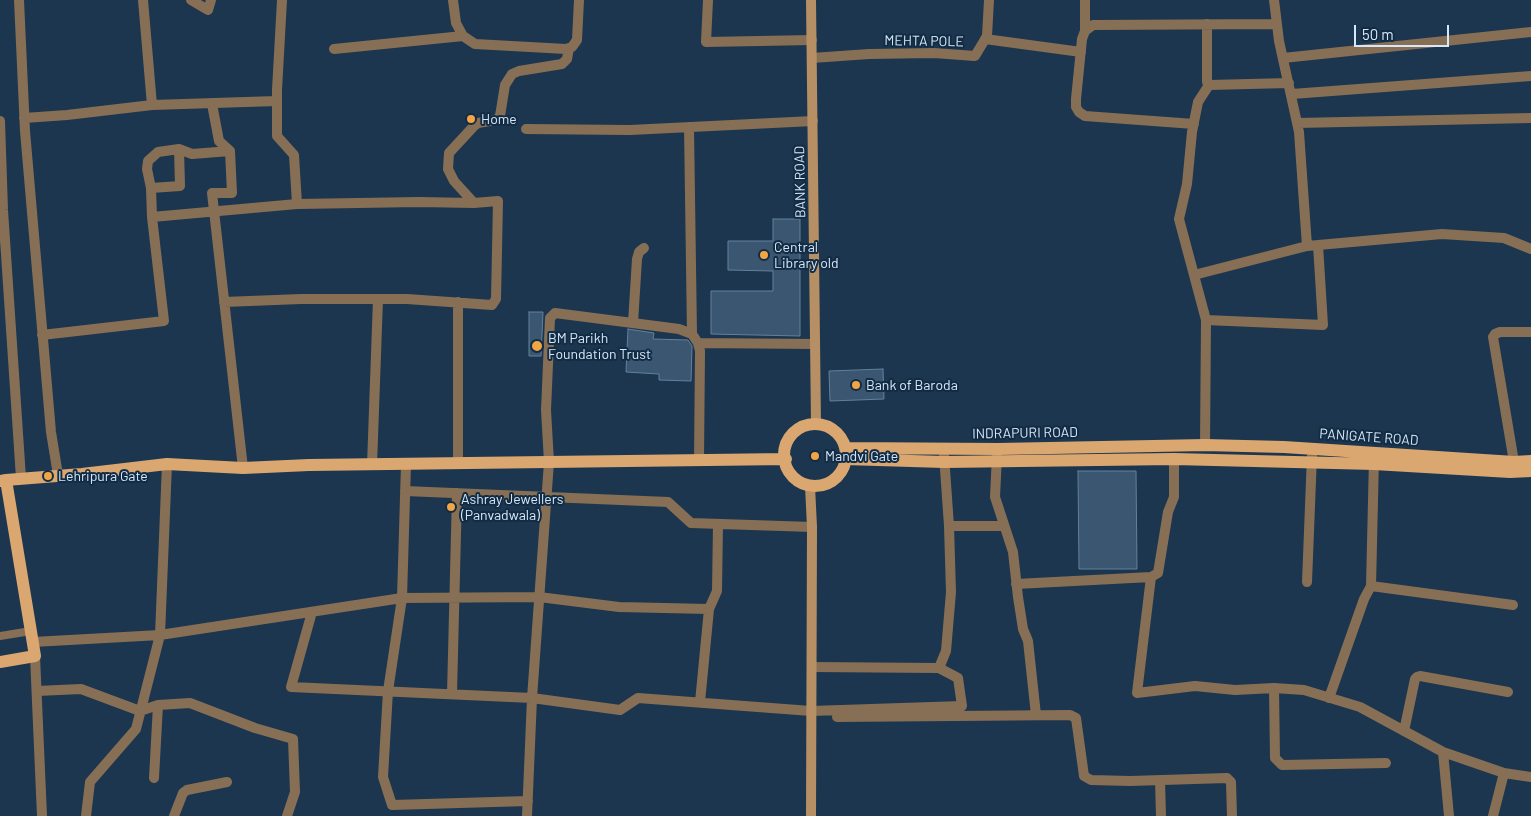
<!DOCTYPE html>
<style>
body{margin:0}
#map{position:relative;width:1531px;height:816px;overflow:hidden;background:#1c364f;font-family:Barlow,sans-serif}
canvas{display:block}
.scale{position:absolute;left:1354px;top:25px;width:95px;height:22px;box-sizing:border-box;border:2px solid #d7e7f7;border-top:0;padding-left:6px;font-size:15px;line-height:18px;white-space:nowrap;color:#d7e7f7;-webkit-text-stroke:4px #112c44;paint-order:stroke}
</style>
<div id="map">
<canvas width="1531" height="816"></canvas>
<div class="scale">50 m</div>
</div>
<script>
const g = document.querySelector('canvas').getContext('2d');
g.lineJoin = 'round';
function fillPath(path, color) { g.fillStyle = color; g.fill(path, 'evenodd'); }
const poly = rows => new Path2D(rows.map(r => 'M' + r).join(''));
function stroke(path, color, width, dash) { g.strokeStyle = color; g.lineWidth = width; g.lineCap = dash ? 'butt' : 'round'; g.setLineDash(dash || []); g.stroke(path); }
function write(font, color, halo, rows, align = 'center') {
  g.font = font + ' Barlow,sans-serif'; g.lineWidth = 4; g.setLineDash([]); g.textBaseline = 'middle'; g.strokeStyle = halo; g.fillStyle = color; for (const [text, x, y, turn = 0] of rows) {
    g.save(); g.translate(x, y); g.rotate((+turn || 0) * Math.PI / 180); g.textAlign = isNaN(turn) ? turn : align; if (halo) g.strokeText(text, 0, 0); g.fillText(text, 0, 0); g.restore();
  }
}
const building = poly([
 [773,219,800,219,800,336,711,334,711,291,773,291,773,271,728,270,728,241,773,241,773,219],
 [529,312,543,312,541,356,529,356,529,312],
 [628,329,654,333,653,339,688,340,692,346,691,381,659,380,659,374,626,372,628,329],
 [883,369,884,399,830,401,829,371,883,369],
 [1078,471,1136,471,1137,569,1079,569,1078,471]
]);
fillPath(building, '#3a5670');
stroke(building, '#63809d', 1);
stroke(poly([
 [0,636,31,631]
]), '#876f55', 8);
stroke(poly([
 [19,0,25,131,51,432,58,475],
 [191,0,208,10,211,0],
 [453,0,456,23,463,36,475,44,566,49,572,47,577,40,579,0],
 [708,0,706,42,812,40],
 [1085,0,1085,31],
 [1274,0,1279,41,1299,132,1307,246,1442,234,1504,238,1531,249],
 [1207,24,1207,82,1209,85,1289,83],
 [985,39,1081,52],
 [334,49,463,36],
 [812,58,869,54,934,53,975,56,987,36,989,0],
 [1283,58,1531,32],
 [1292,94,1531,76],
 [152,105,277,101],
 [24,118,67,115,152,105,143,0],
 [0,121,3,210,21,478],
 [1297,123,1531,118],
 [1194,124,1085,116,1079,112,1076,107,1076,99,1082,39,1085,31,1093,25,1276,24],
 [689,127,692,334],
 [526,129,630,130,813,121],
 [230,151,232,193,212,193,243,468],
 [151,188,147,169,148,161,158,152,179,149],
 [474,203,454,181,448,169,449,153,474,126,478,123,496,120,500,116,505,85,512,74,519,71,562,64,567,59,569,48],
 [152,217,151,188,180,186,179,149,192,154,230,151,219,141,212,104],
 [1194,275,1307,246],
 [224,302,301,299,407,299,492,305,496,299,498,201,474,203,419,202,297,204],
 [458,302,458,464],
 [1206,320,1323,325,1318,245],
 [633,323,637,259,639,252,644,248],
 [42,335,164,321,152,217,297,204,294,155,277,136,277,90,282,0],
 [698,343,815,344],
 [1205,445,1206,320,1179,219,1187,184,1192,132,1198,102,1209,85],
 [997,455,995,497,1013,552,1018,597,1023,629,1028,641,1036,715],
 [1514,462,1493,337,1495,334,1500,332,1531,332],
 [406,464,402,598,388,691,383,777,392,805,528,801],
 [372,465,378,299],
 [405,491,668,502,691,523,812,527],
 [949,526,1004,526],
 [1151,577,1158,573,1168,512,1174,497,1174,459],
 [1307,582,1312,455],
 [1016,584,1151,577,1137,693,1195,686,1235,690,1274,688,1304,690,1360,707,1443,752,1504,773,1531,777],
 [1371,586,1374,458],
 [312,612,291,687,532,698,620,710,638,698,811,711,962,706,958,678,939,668],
 [33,642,160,635,402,598,539,597,619,607,709,609],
 [812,667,939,668,946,651,951,592,949,526,944,455],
 [1274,688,1275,758,1282,765,1386,763],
 [37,691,81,689,140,711,158,705,190,703,255,728,293,739,295,792,287,816],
 [452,694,457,493],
 [1329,698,1364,599,1371,586,1513,605],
 [700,702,709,609,717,591,718,524],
 [837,717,1070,715,1076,718,1084,776,1091,780,1130,781,1227,778,1231,782,1232,816],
 [1404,731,1415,679,1417,677,1420,676,1508,692],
 [1443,752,1449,816],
 [154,778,158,705],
 [1160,780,1161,816],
 [86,816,90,782,136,729,160,635,167,464],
 [174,816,183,793,187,790,227,782],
 [527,816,532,698,549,462,546,410,550,318,555,313,679,329,692,334,698,343,700,351,699,460],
 [1493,816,1504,773]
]), '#876f55', 10);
stroke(poly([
 [35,656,42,816]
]), '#876f55', 10);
stroke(poly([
 [811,0,816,424],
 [810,486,812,527,811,816]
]), '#b68f65', 10);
stroke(poly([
 '784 455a31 31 0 1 1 62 0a31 31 0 1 1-62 0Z',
 [845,448,998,449,1205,445,1284,447,1514,462,1531,461],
 [845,459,944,462,1174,459,1374,464,1510,472,1531,471],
 [6,480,82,474,167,464,243,468,309,465,786,459],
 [0,481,6,480,35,656,0,662]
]), '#daa771', 12);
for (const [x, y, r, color] of [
 [471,119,5,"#f3a443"],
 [764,255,5,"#f3a443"],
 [537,346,6,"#f3a443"],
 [856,385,5,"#f3a443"],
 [815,456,5,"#f3a443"],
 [48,476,5,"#f3a443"],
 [451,507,5,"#f3a443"]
]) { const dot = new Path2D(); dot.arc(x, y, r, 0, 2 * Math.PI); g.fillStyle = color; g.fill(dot); stroke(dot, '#112c44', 2); }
write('14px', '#d7e7f7', '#112c44', [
 ["MEHTA POLE",924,41,1],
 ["BANK ROAD",800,182,-91],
 ["INDRAPURI ROAD",1025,433,-1],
 ["PANIGATE ROAD",1369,437,4]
]);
write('14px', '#d7e7f7', '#112c44', [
 ["Home",481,119],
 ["Central",774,247],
 ["Library old",774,263],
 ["BM Parikh",548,338],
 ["Foundation Trust",548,354],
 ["Bank of Baroda",866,385],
 ["Mandvi Gate",825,456],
 ["Lehripura Gate",58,476],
 ["Ashray Jewellers",461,499],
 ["(Panvadwala)",461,515]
], 'left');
</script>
